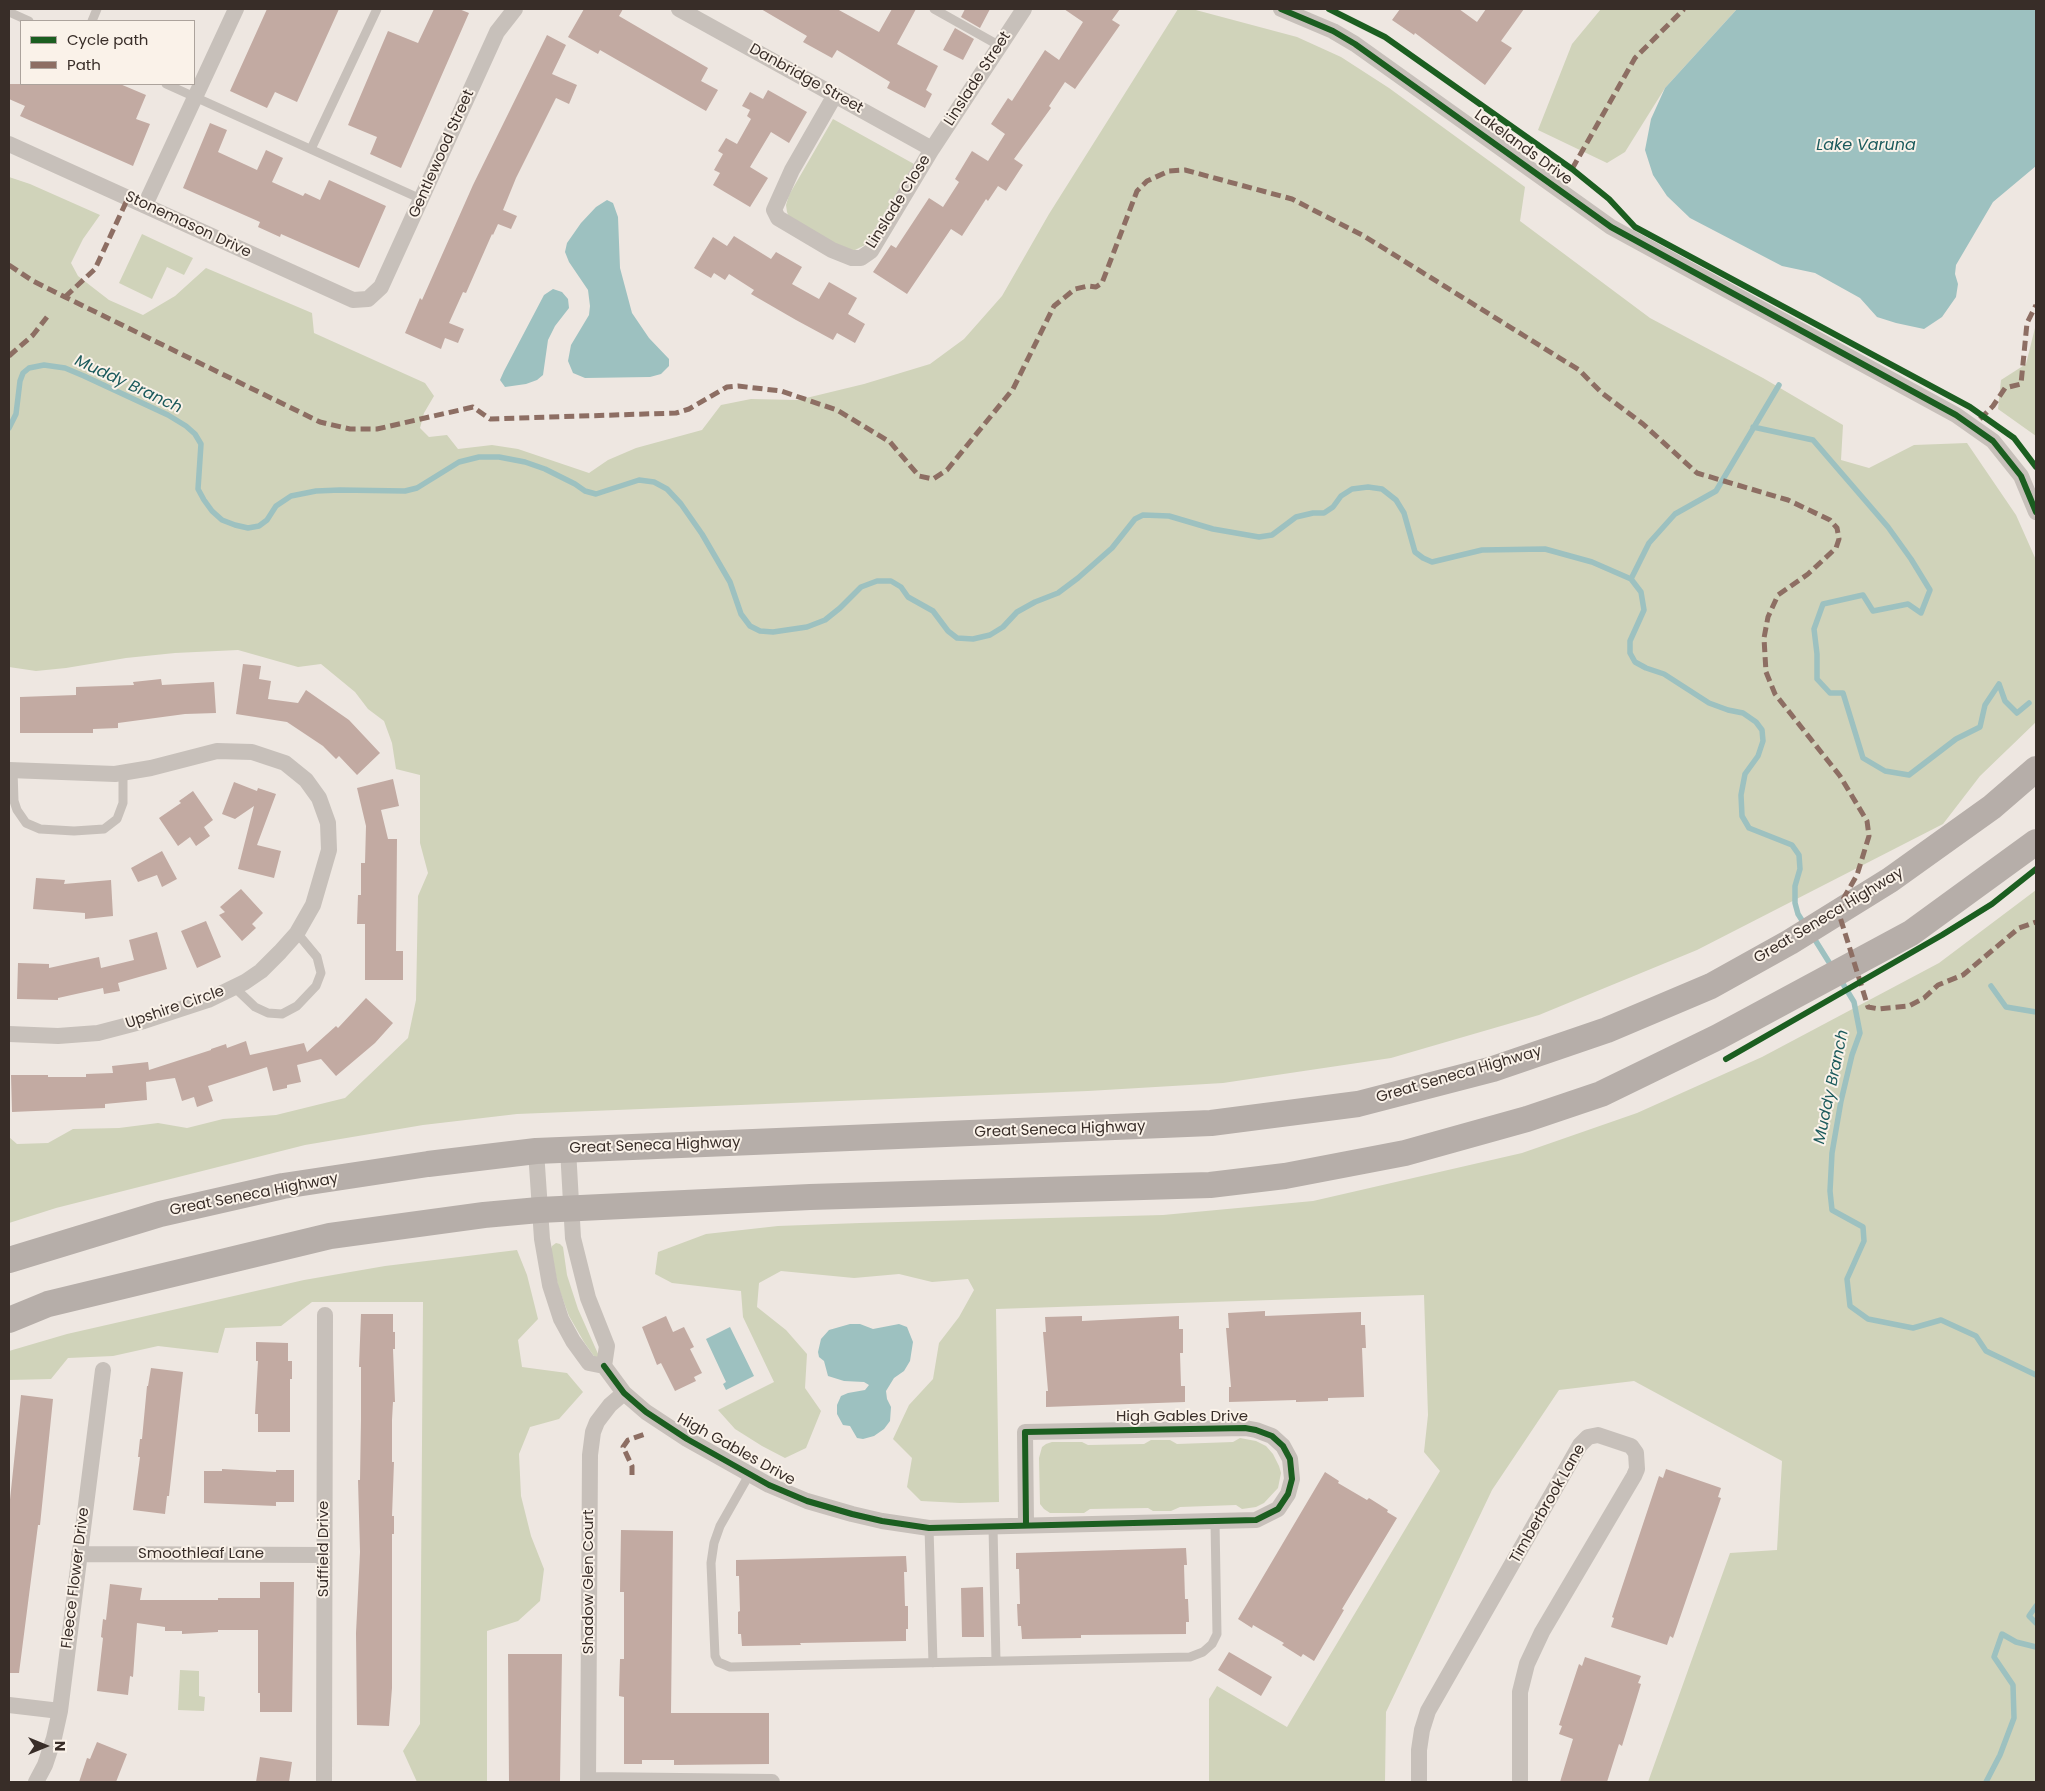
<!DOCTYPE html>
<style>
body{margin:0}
#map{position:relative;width:2045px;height:1791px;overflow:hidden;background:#eee7e1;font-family:Poppins,sans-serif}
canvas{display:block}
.frame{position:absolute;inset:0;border:10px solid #382d28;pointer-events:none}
.legend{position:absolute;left:20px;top:20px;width:175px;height:65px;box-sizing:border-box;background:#faf2e9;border:1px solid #aca39c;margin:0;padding:6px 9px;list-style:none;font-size:15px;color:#382d28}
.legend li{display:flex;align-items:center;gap:10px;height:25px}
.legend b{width:25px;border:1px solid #aca39c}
.north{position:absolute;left:20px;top:1721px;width:50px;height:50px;-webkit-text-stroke:4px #faf2e9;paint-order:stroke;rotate:90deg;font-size:14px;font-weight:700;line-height:20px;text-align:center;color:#382d28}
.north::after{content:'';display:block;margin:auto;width:18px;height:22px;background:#382d28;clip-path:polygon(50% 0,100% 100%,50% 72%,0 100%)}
</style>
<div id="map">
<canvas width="2045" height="1791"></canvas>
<div class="frame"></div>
<ul class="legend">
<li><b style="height:6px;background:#1b5e20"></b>Cycle path</li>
<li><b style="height:6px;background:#8d6e63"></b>Path</li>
</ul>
<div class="north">N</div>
</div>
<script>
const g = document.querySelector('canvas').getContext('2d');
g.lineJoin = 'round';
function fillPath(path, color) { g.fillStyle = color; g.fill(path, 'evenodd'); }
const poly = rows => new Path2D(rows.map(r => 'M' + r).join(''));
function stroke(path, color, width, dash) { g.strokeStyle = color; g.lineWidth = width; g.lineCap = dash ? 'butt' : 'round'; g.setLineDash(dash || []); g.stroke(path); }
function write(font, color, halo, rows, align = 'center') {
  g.font = font + ' Poppins,sans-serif'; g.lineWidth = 4; g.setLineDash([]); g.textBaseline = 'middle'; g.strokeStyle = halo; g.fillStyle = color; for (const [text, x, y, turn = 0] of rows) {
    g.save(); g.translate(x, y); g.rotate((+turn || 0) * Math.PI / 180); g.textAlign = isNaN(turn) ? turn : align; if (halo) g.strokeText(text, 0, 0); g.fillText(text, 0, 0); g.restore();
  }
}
fillPath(poly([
 [1178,9,1192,9,1297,37,1341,57,1389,88,1525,187,1520,221,1650,318,1763,378,1843,425,1841,460,1869,468,1914,445,1967,443,2016,515,2036,560,2036,722,1980,776,1943,824,1697,950,1539,1015,1391,1058,1223,1083,1088,1091,517,1114,423,1125,305,1145,56,1208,9,1223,9,1137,17,1144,48,1143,73,1129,119,1128,158,1123,187,1128,223,1119,276,1115,345,1098,408,1038,416,1000,418,896,428,873,420,843,420,775,396,769,392,743,384,721,368,709,355,692,321,664,298,667,238,650,175,653,126,658,66,668,36,671,9,667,9,177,30,184,100,215,83,239,71,263,78,276,109,300,143,315,175,296,206,268,312,313,314,333,425,383,434,396,424,413,420,428,429,437,447,435,458,449,492,445,518,449,589,473,608,460,636,448,702,430,721,405,751,399,798,400,864,384,930,364,964,339,1002,296,1049,214],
 [1601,9,1737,9,1665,88,1625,152,1607,163,1538,130,1572,44],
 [833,119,914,164,865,245,853,251,844,250,789,217,787,212,786,205,789,195],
 [142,234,193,258,184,275,167,267,152,299,119,283],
 [2036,324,2036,436,1998,409,2001,380,2026,364],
 [2036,890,2036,1782,1648,1782,1730,1553,1777,1550,1782,1461,1634,1381,1559,1390,1492,1490,1386,1712,1385,1782,1209,1782,1209,1699,1217,1686,1287,1727,1440,1471,1424,1452,1428,1415,1424,1295,996,1309,999,1502,960,1503,921,1501,907,1487,912,1458,893,1439,909,1405,933,1379,939,1343,959,1317,974,1290,968,1279,932,1282,899,1274,854,1278,781,1271,759,1283,757,1307,786,1330,807,1354,805,1388,821,1411,806,1448,785,1458,762,1446,735,1429,718,1410,774,1382,743,1317,741,1291,672,1283,655,1274,658,1252,706,1234,778,1226,860,1223,1163,1215,1313,1201,1522,1153,1637,1113,1762,1057,1939,963],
 [556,1243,560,1244,563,1247,567,1275,578,1309,599,1356,596,1359,584,1342,569,1316,558,1286,551,1249,552,1246],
 [517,1250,527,1275,538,1319,518,1340,522,1367,567,1373,583,1392,559,1419,530,1427,519,1454,521,1496,531,1536,544,1569,540,1601,518,1621,487,1631,487,1782,417,1782,403,1751,420,1724,423,1302,312,1302,281,1326,225,1328,218,1353,158,1346,113,1356,68,1358,51,1379,9,1380,9,1351,67,1334,304,1280,385,1266],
 [1240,1438,1256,1441,1266,1446,1273,1454,1279,1466,1281,1473,1278,1488,1264,1503,1256,1507,1242,1509,1236,1505,1180,1507,1171,1511,1153,1511,1148,1508,1090,1509,1084,1513,1050,1513,1044,1509,1040,1504,1039,1458,1042,1447,1046,1444,1052,1442,1082,1442,1088,1445,1144,1444,1151,1440,1170,1440,1177,1444,1233,1442],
 [180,1670,199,1671,199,1696,205,1697,204,1711,178,1710]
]), '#d0d3ba');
fillPath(poly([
 [1737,9,2036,9,2036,166,1993,202,1956,265,1955,274,1958,284,1956,297,1942,317,1924,329,1896,323,1877,317,1860,298,1815,273,1782,266,1690,218,1667,196,1653,175,1645,150,1651,119,1665,88],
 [607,200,613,203,618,217,620,268,632,313,649,338,669,359,669,366,661,374,650,377,585,378,573,373,568,361,571,345,589,315,590,306,588,290,569,262,565,252,567,243,581,223,596,207],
 [553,289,562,292,568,299,569,308,555,326,548,340,543,375,537,380,526,384,505,387,500,380,504,371,544,295],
 [850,1324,860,1324,873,1329,899,1324,907,1327,913,1342,910,1361,904,1371,894,1378,886,1391,887,1399,891,1407,890,1421,884,1429,874,1436,863,1439,857,1438,850,1426,843,1425,837,1414,837,1405,841,1396,848,1393,865,1390,869,1385,864,1382,844,1381,828,1376,824,1361,819,1357,818,1352,821,1339,829,1330],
 [730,1327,754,1376,726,1390,723,1384,726,1382,706,1339]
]), '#9dc1c0');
stroke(poly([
 [1753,427,1813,440,1888,527,1911,559,1930,590,1921,613,1908,604,1873,611,1863,595,1823,604,1814,629,1817,654,1817,679,1830,693,1843,693,1863,758,1885,771,1909,775,1956,739,1980,727,1985,705,1999,684,2005,701,2017,713,2029,703],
 [9,428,16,414,20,381,23,373,29,368,44,365,65,368,84,376,168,415,186,426,195,434,201,444,198,489,204,500,212,511,222,520,235,525,248,528,259,526,267,520,276,506,291,496,316,491,340,490,405,491,417,488,459,462,479,457,499,457,525,462,545,469,575,484,585,491,596,494,639,480,654,482,667,489,681,504,702,534,730,582,741,614,750,626,760,631,773,632,807,627,825,620,840,608,861,587,877,581,891,581,901,587,908,597,933,611,948,631,957,638,973,639,990,635,1003,627,1017,612,1035,602,1058,593,1078,578,1112,548,1135,519,1143,515,1169,516,1213,529,1259,537,1272,535,1296,517,1313,513,1324,513,1333,507,1341,496,1352,489,1368,487,1382,489,1396,500,1404,513,1415,552,1423,558,1432,562,1482,550,1545,549,1592,562,1631,579,1641,592,1644,610,1630,641,1630,653,1635,662,1646,668,1664,674,1709,703,1728,710,1743,713,1756,722,1762,730,1763,741,1758,756,1745,774,1741,795,1742,816,1749,828,1792,845,1799,855,1800,869,1795,886,1795,903,1798,914,1805,925],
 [1631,579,1649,543,1675,514,1716,491,1779,385],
 [1812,935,1832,967],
 [1840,979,1854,1002,1860,1033,1852,1055,1841,1101,1832,1153,1830,1191,1832,1210,1863,1227,1864,1241,1847,1279,1850,1306,1868,1319,1913,1328,1941,1320,1976,1336,1986,1351,2036,1375],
 [1991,986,2006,1007,2036,1012],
 [2036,1606,2029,1616,2036,1623],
 [1986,1782,2000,1755,2014,1718,2013,1685,1994,1657,2002,1634,2016,1642,2036,1647]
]), '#9dc1c0', 5.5);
fillPath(poly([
 [267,9,339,9,297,102,275,92,267,108,230,91],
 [434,9,459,9,469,13,401,168,370,154,377,137,348,125,388,31,418,43],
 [584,9,623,9,619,16,708,68,701,81,718,90,706,111,600,50,598,54,568,37],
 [761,9,837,9,879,32,892,9,916,9,897,44,938,66,926,90,932,94,925,108,887,88,890,82,837,50,832,58,803,42,807,36],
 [965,9,990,9,980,28,961,17],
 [1064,9,1120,9,1112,20,1120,25,1075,89,1065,82,1049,106,1051,108,1014,159,1023,165,1006,191,998,186,988,201,986,199,962,236,951,229,907,294,873,272,891,245,896,248,929,198,943,207,959,182,955,179,972,151,988,161,1005,134,991,124,1008,98,1012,101,1045,50,1059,60,1083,22],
 [1400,9,1459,9,1477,22,1486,9,1524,9,1501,41,1512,48,1485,85,1415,33,1414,35,1392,20],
 [955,28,974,39,963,60,943,50],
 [547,35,566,45,552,74,577,85,569,104,556,98,516,178,503,210,517,216,511,229,498,224,493,235,492,234,466,293,463,292,449,323,464,329,458,343,445,338,441,349,405,333,420,298,422,300,473,185],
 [9,84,120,84,146,95,136,119,150,124,133,166,20,116,25,106,9,99],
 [768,90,807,112,789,143,771,132,750,167,768,178,750,207,713,185,720,173,714,170,723,154,718,151,726,138,737,144,751,119,747,116,750,110,742,106,750,92,763,99],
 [210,123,227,130,218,152,257,170,266,150,283,158,272,182,303,196,305,193,320,200,329,180,386,206,359,268,281,234,280,237,258,227,260,222,183,188],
 [734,236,771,259,776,252,802,267,792,284,819,299,829,282,857,298,848,314,865,324,855,343,837,333,833,340,796,320,751,294,754,290,729,274,725,280,714,273,711,278,694,268,713,237,727,246],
 [243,664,261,666,259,679,271,681,268,699,298,703,306,690,349,720,380,753,357,775,339,756,336,759,323,746,287,722,236,714],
 [161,679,162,685,214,682,216,713,185,714,118,723,118,728,93,729,93,733,20,733,20,697,76,695,76,687,134,685,133,682],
 [393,779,399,806,381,810,388,839,397,839,396,951,403,951,403,980,365,980,365,924,357,924,358,895,361,895,361,863,365,863,366,826,357,788],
 [234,782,257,791,258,788,276,794,257,845,281,851,274,878,238,869,254,806,235,819,222,814],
 [193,791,213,820,204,827,210,836,196,846,190,837,178,846,159,818,181,803,179,801],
 [162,851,177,879,162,887,157,875,138,882,131,868],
 [36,878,65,880,64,884,111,880,113,916,85,919,85,913,33,909],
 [241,889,263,913,252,924,256,928,242,941,219,915,225,912,220,907],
 [206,921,221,957,197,968,181,931],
 [157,932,167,969,118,983,120,991,104,994,103,988,58,998,58,1000,17,999,18,963,49,964,49,968,99,957,101,968,134,960,129,940],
 [366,998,393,1023,375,1043,336,1076,321,1059,297,1065,301,1082,287,1085,287,1088,273,1091,267,1067,208,1086,213,1101,197,1107,194,1097,182,1101,175,1078,146,1082,147,1100,105,1104,105,1108,12,1112,11,1075,48,1075,48,1077,86,1077,86,1074,113,1073,112,1066,148,1062,149,1070,211,1050,211,1049,226,1044,227,1048,246,1041,250,1055,304,1043,307,1052,336,1026,338,1028],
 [1265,1311,1265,1316,1361,1312,1361,1325,1365,1325,1366,1348,1362,1348,1364,1397,1328,1398,1328,1401,1296,1402,1296,1400,1229,1402,1229,1387,1231,1387,1226,1328,1229,1328,1228,1313],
 [361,1314,393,1314,393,1332,395,1332,395,1349,393,1349,395,1402,393,1402,392,1420,392,1462,394,1462,392,1516,394,1516,394,1534,392,1534,392,1688,389,1726,357,1725,356,1633,360,1552,358,1480,360,1480,361,1420,361,1367,359,1367],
 [666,1316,673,1332,684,1327,694,1347,690,1349,702,1373,694,1377,696,1381,675,1391,661,1363,657,1365,642,1327],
 [1082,1316,1082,1321,1179,1316,1179,1329,1183,1329,1183,1353,1180,1353,1181,1386,1185,1386,1185,1402,1046,1407,1046,1391,1048,1391,1043,1332,1046,1332,1045,1317],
 [256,1342,288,1343,288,1361,292,1361,292,1379,290,1379,290,1432,258,1432,258,1414,255,1414,258,1361,256,1361],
 [151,1368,183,1372,169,1496,167,1496,165,1514,133,1510,140,1457,138,1457,140,1439,142,1439,147,1386,148,1386],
 [21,1395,53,1399,40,1525,38,1525,19,1673,9,1673,9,1509],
 [222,1469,276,1472,276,1470,294,1470,294,1502,276,1502,276,1506,204,1503,204,1471,222,1471],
 [1666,1469,1721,1488,1718,1497,1721,1498,1673,1638,1670,1636,1667,1645,1611,1627,1614,1618,1612,1617,1659,1476,1663,1478],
 [1325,1472,1339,1481,1338,1483,1367,1500,1369,1498,1388,1510,1387,1512,1397,1518,1342,1609,1344,1610,1314,1661,1303,1654,1301,1657,1282,1645,1284,1643,1253,1625,1252,1628,1238,1619],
 [621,1530,673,1531,671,1713,769,1713,769,1764,674,1765,674,1760,642,1760,642,1764,624,1764,624,1697,619,1696,620,1659,624,1659,624,1592,620,1592],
 [1186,1548,1187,1565,1184,1565,1185,1599,1188,1599,1189,1622,1186,1622,1186,1634,1081,1635,1081,1638,1022,1639,1021,1626,1018,1626,1017,1604,1020,1604,1019,1569,1016,1569,1016,1553],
 [906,1556,907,1572,904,1572,905,1606,908,1606,908,1629,906,1629,906,1641,800,1643,801,1645,742,1646,741,1634,738,1634,738,1612,740,1611,739,1576,736,1576,736,1560],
 [260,1582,294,1582,292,1712,260,1712,260,1693,258,1693,258,1630,218,1630,218,1632,182,1634,182,1631,165,1631,165,1627,137,1623,133,1677,130,1676,128,1695,97,1691,103,1638,101,1637,103,1619,106,1620,110,1584,142,1588,140,1600,218,1600,218,1598,260,1598],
 [983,1587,984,1637,962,1637,961,1588],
 [1229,1652,1272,1677,1261,1696,1218,1670],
 [508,1654,562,1654,560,1782,509,1782],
 [1585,1657,1641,1676,1638,1683,1641,1684,1622,1746,1619,1744,1607,1782,1560,1782,1573,1739,1559,1734,1562,1726,1559,1725,1579,1664,1582,1666],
 [97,1742,127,1754,116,1782,79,1782,87,1758,90,1759],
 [260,1757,292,1762,289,1782,256,1782]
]), '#c2aaa2');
stroke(poly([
 [934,9,1000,46],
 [9,12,29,21],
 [92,21,97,9],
 [166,84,421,199],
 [311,149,377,9],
 [13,770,14,801,17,810,26,823,40,829,74,831,104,829,117,819,123,803,123,773],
 [234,987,255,1007,268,1013,282,1014,297,1006,316,986,321,973,317,957,297,933],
 [749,1475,720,1526,714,1543,711,1563,715,1656,718,1662,730,1667,1190,1657,1203,1652,1212,1644,1217,1634,1215,1522],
 [993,1527,996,1661],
 [929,1528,933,1663]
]), '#c7c0ba', 9);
stroke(poly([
 [679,9,932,149],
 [1281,9,1333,31,1355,44,1611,227,1956,415,1993,441,2021,476,2036,512],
 [835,95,792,170,774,210,778,218,832,250,852,258,861,258,871,251,932,149,1024,9],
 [9,144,353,300,368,299,381,287,497,32,515,9],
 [145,205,236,9],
 [9,770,115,774,151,768,217,751,252,752,285,763,306,780,319,798,328,823,329,850,313,905,297,933,280,952,261,971,245,982,208,1000,144,1021,98,1033,58,1036,9,1034],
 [536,1151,542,1239,550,1285,561,1319,573,1341,589,1363,604,1366,607,1346,588,1298,573,1238,568,1149],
 [604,1366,624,1393,646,1412,687,1439,769,1485,807,1501,852,1514,882,1521,929,1528,1256,1520,1278,1509,1288,1494,1292,1479,1290,1459,1283,1446,1272,1436,1256,1430,1245,1428,1025,1432,1026,1524],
 [79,1554,324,1555],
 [9,1705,60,1711],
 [588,1780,772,1782],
 [36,1782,45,1765,54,1738,60,1711,103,1370],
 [324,1782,325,1315],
 [588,1782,590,1455,593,1432,597,1422,610,1405,624,1393],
 [1419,1782,1419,1750,1422,1730,1428,1711,1580,1445,1588,1437,1598,1435,1631,1446,1636,1453,1637,1469,1634,1476,1542,1632,1527,1664,1520,1692,1520,1782]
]), '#c7c0ba', 16);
stroke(poly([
 [9,1260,160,1214,283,1186,428,1164,536,1151,1211,1123,1358,1104,1493,1069,1607,1030,1711,986,1790,942,1890,880,1992,807,2036,769],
 [9,1320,48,1304,330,1236,484,1215,539,1210,810,1197,1210,1185,1285,1176,1405,1153,1527,1119,1601,1094,1718,1037,1911,933,2036,842]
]), '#b6aea9', 26);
stroke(poly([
 [1572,169,1635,58,1684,9],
 [9,265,33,281,65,297,320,422,350,429,377,429,473,407,490,419,676,413,689,409,727,387,738,386,781,391,837,410,890,442,919,476,933,479,947,470,1013,389,1054,306,1075,289,1088,286,1096,287,1102,283,1137,191,1147,181,1169,171,1185,170,1292,199,1364,236,1579,370,1602,393,1643,424,1697,473,1788,500,1830,520,1837,528,1839,539,1836,548,1808,574,1778,595,1768,617,1764,638,1766,672,1775,694,1840,776,1867,821,1869,836,1857,875,1842,901,1840,917,1868,1007,1879,1009,1909,1006,1924,998,1938,985,1963,975,2019,928,2036,922],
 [65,297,95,269,128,198],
 [9,356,33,335,47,317],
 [1980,419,1993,406,2005,388,2021,384,2027,323,2036,305],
 [632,1475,632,1466,623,1447,628,1440,645,1434]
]), '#8d6e63', 5, [10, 5]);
stroke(poly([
 [1281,9,1333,31,1355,44,1611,227,1956,415,1993,441,2021,476,2036,512],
 [1329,9,1385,37,1572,169,1609,199,1635,227,1970,407,2014,438,2036,467],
 [1726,1059,1942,935,1992,904,2036,869],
 [604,1366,624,1393,646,1412,687,1439,769,1485,807,1501,852,1514,882,1521,929,1528,1256,1520,1278,1509,1288,1494,1292,1479,1290,1459,1283,1446,1272,1436,1256,1430,1245,1428,1025,1432,1026,1524]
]), '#1b5e20', 6);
write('15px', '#382d28', '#faf2e9', [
 ["Danbridge Street",806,79,29],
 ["Linslade Street",978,79,-57],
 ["Lakelands Drive",1523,148,36],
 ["Gentlewood Street",442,154,-66],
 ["Linslade Close",899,202,-58],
 ["Stonemason Drive",188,225,25],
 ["Great Seneca Highway",1829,916,-31],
 ["Upshire Circle",175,1008,-19],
 ["Great Seneca Highway",1459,1075,-16],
 ["Great Seneca Highway",1060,1130,-2],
 ["Great Seneca Highway",655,1146,-2],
 ["Great Seneca Highway",254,1195,-11],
 ["High Gables Drive",1182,1417],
 ["High Gables Drive",736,1450,29],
 ["Timberbrook Lane",1548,1504,-60],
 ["Suffield Drive",324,1549,-90],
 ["Smoothleaf Lane",201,1554],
 ["Fleece Flower Drive",76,1578,-83],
 ["Shadow Glen Court",589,1582,-90]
]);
write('italic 16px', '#1b5a5c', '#faf2e9', [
 ["Lake Varuna",1866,146],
 ["Muddy Branch",128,385,25],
 ["Muddy Branch",1832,1087,-78]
]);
</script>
